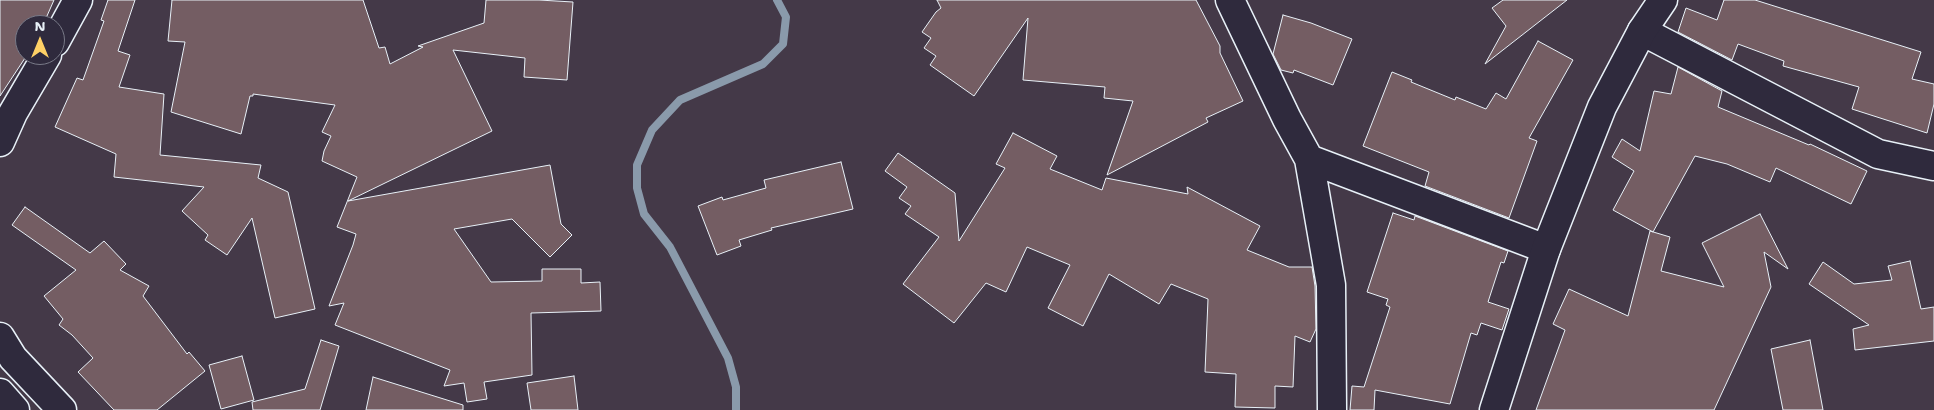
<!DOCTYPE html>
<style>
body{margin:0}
#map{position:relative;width:1934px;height:410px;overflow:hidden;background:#443948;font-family:"Shantell Sans",sans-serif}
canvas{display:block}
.north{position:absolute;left:15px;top:15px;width:50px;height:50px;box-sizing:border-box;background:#2f2a3d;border:1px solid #797a88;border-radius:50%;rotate:0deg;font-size:14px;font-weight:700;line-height:20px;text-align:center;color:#e8f1f8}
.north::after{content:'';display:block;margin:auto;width:18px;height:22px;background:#ffd166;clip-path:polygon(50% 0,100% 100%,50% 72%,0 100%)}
</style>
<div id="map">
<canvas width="1934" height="410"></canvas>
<div class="north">N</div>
</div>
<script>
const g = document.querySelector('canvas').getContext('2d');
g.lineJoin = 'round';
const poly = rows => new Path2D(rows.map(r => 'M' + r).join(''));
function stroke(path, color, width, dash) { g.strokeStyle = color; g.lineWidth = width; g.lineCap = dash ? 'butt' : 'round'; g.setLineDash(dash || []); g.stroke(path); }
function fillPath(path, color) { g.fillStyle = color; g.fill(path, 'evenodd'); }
stroke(poly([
 [736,410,736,387,728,358,670,247,644,214,637,188,637,165,652,130,680,100,763,64,783,44,786,17,777,0]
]), '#8a9aab', 8);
const building = poly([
 [0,0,54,0,43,25,25,25,25,55,27,55,0,96,0,0],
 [108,0,135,0,118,51,130,55,119,87,164,94,160,155,261,165,258,178,288,192,315,309,275,318,252,218,227,255,205,240,208,235,182,211,204,187,114,177,116,154,55,127,77,78,83,80,104,21,101,20,108,0],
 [172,0,363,0,379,48,385,47,390,64,423,47,418,46,484,23,486,0,539,0,573,2,567,80,524,77,525,58,453,50,492,131,348,201,550,165,561,224,572,235,550,257,512,219,454,229,491,282,542,281,542,269,581,269,581,283,600,282,601,311,531,313,532,375,484,382,487,399,467,402,464,383,444,386,450,370,335,325,344,303,329,306,353,245,356,234,337,227,357,177,322,161,324,151,331,136,322,132,335,105,253,94,253,96,250,96,241,134,171,112,185,42,168,41,172,0],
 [937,0,1196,0,1220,46,1220,53,1243,101,1206,118,1208,122,1107,175,1133,101,1104,98,1105,87,1023,80,1028,18,974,96,930,65,936,56,924,48,931,38,922,32,936,12,941,8,937,0],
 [1503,0,1567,0,1485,64,1506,26,1492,8,1503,0],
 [1724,0,1755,0,1921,52,1912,79,1934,84,1934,104,1927,133,1852,109,1859,87,1783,66,1784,61,1738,44,1732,60,1678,32,1686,8,1717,20,1724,0],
 [1283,15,1311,23,1352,39,1333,85,1294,70,1293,73,1281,70,1273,54,1283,15],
 [1538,41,1573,60,1529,138,1537,141,1509,218,1425,186,1429,172,1363,146,1392,72,1412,80,1411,82,1455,100,1456,97,1486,109,1496,93,1506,99,1538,41],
 [1678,67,1722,91,1718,107,1809,145,1810,144,1867,171,1851,204,1776,168,1770,182,1727,164,1695,156,1653,232,1613,210,1634,171,1612,157,1622,139,1640,151,1654,91,1671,94,1678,67],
 [1013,133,1057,156,1050,169,1102,190,1106,178,1188,194,1187,187,1260,226,1247,250,1289,267,1312,267,1315,286,1316,329,1310,342,1295,336,1293,387,1275,386,1275,408,1235,407,1236,374,1205,372,1208,299,1171,284,1159,304,1109,274,1083,326,1048,308,1070,265,1027,247,1006,292,986,283,954,323,903,284,939,237,905,214,911,206,899,198,907,187,885,171,898,153,955,193,959,241,1005,168,996,164,1013,133],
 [841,162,853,209,771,228,772,230,739,240,741,246,717,255,698,206,722,197,723,200,766,188,764,180,841,162],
 [25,207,90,253,104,241,126,264,120,270,149,286,143,296,187,354,189,352,205,371,157,410,114,410,78,372,93,358,72,335,59,325,63,319,44,296,76,270,12,225,25,207],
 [1393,213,1414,220,1415,216,1508,251,1504,263,1501,262,1488,302,1509,309,1502,330,1481,323,1477,335,1471,333,1450,404,1375,390,1374,410,1350,410,1352,386,1364,387,1390,307,1386,305,1388,299,1367,292,1393,213],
 [1760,214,1788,269,1764,252,1771,287,1714,410,1536,410,1565,330,1553,324,1569,289,1628,316,1650,231,1670,237,1661,271,1724,287,1702,243,1760,214],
 [1910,261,1921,309,1934,307,1934,341,1855,350,1853,329,1869,325,1809,284,1823,262,1854,284,1892,280,1888,266,1910,261],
 [321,340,339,346,320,410,253,410,252,402,305,389,321,340],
 [1810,340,1823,410,1783,410,1771,349,1810,340],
 [242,356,254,400,221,409,209,365,242,356],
 [574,376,578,410,531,410,527,383,574,376],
 [373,377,463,405,463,410,366,410,373,377]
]);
fillPath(building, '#745d63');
stroke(building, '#e8f1f8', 1);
const minor = poly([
 [1230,0,1287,119,1309,159,1331,285,1332,410],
 [1642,31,1878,154,1934,166],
 [1309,159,1546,249]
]);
const tertiary = poly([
 [55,42,78,0],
 [0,142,13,113,47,55],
 [1494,410,1546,249,1602,107,1642,31,1663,0]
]);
const secondary = poly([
 [0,337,13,358,62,410],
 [0,393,15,410]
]);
stroke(minor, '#e8f1f8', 31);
stroke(tertiary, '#e8f1f8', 31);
stroke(secondary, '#e8f1f8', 31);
stroke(minor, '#2f2a3d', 28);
stroke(tertiary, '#2f2a3d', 28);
stroke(secondary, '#2f2a3d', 28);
</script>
